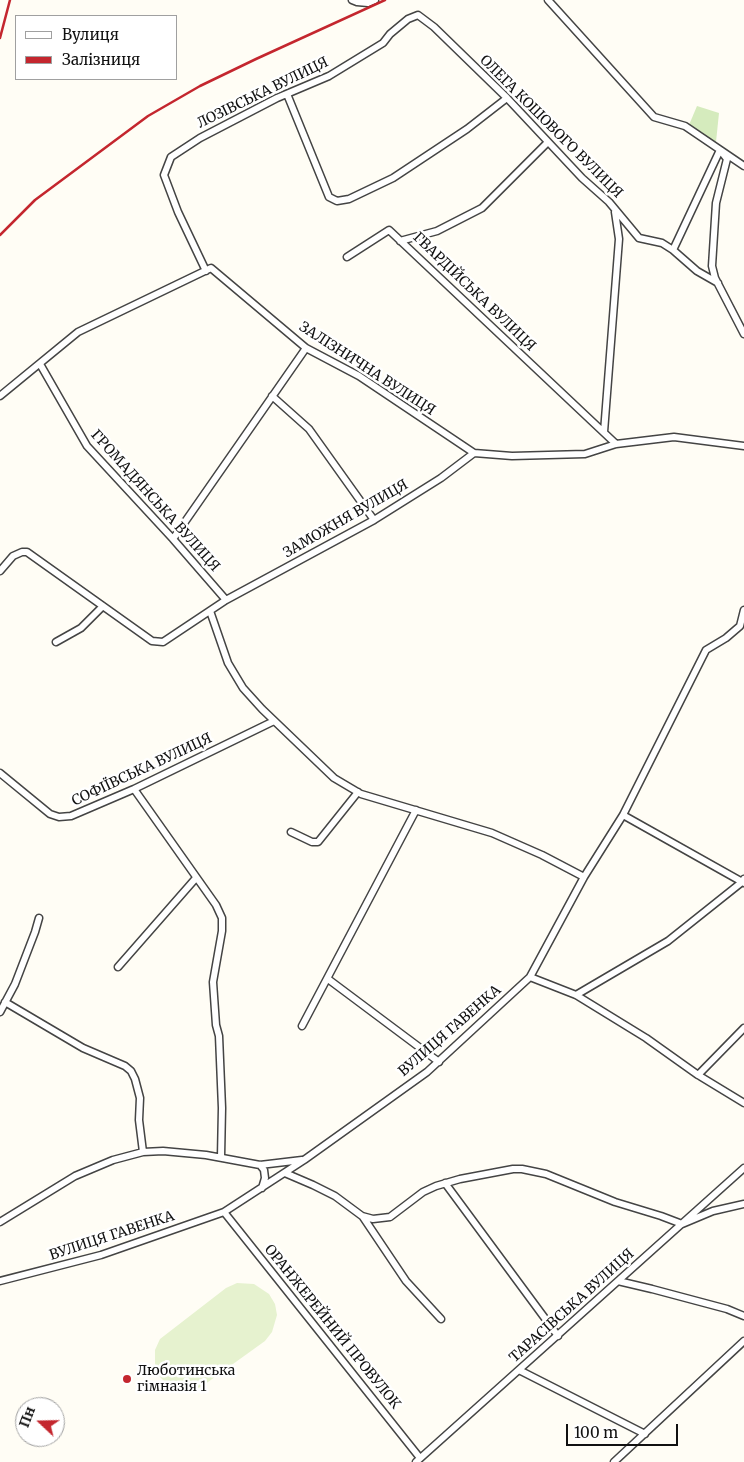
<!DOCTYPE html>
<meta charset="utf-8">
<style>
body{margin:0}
#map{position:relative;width:744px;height:1462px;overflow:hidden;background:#fffdf5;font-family:Merriweather,serif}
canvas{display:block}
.legend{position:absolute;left:15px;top:15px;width:162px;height:65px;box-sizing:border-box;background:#fff;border:1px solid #a0a0a0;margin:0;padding:6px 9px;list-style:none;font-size:15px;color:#111}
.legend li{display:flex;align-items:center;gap:10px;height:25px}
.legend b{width:25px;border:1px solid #a0a0a0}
.north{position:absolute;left:15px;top:1397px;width:50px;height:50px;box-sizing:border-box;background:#fff;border:1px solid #a0a0a0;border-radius:50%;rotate:291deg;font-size:14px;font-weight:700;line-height:20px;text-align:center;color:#111}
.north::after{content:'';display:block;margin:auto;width:18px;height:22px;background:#c4262e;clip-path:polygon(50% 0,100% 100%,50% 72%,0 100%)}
.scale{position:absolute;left:566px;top:1424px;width:112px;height:22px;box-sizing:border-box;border:2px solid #111;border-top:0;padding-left:6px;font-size:15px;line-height:18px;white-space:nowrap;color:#111;-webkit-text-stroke:4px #fff;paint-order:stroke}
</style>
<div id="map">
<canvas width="744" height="1462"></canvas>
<ul class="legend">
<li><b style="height:6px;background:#fff"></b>Вулиця</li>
<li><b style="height:6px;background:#c4262e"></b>Залізниця</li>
</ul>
<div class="north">Пн</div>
<div class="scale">100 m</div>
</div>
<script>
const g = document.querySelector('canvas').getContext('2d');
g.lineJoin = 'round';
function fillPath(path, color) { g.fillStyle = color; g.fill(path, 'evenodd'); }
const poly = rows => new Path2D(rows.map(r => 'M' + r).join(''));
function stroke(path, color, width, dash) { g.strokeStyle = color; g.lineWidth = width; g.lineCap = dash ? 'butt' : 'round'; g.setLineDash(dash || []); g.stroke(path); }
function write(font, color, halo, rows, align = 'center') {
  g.font = font + ' Merriweather,serif'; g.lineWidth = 5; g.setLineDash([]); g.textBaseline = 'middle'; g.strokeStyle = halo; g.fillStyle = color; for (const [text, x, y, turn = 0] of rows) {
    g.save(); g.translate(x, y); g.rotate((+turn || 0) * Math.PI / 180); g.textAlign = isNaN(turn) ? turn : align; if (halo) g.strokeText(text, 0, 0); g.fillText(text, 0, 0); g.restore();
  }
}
fillPath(poly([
 [697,106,719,113,716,142,689,125]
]), '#d5ebbd');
fillPath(poly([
 [237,1283,254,1284,269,1294,275,1304,277,1315,272,1332,265,1341,201,1387,185,1391,168,1385,160,1377,155,1367,155,1350,160,1339,226,1288]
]), '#e6f2cf');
const minor = poly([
 [352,0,357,2,368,3,375,0],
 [548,0,654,117,685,126,744,166],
 [287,94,329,197,337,201,349,199,393,178,467,129,507,98],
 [400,241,437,231,482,208,548,142],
 [673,250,720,150,727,159,716,203,712,266,715,278,744,334],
 [347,257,389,230,616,444],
 [206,271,178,212,164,175,171,157,200,138,277,98,329,76,383,43,390,34,408,19,418,15,434,27,507,98,582,178,609,202,639,238,662,243,673,250,697,271,718,283],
 [40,364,87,446,173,539,226,600],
 [0,396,78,332,211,268,306,348,359,376,474,453],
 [272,396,309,429,374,520],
 [604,432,619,239,615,212],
 [474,453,512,456,585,454,616,444,674,437,744,446],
 [173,539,306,348],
 [0,571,13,556,22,552,27,552,152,641,163,642,226,600,374,520,441,478,474,453],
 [210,611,228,663,243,688,262,709,334,778,361,794,492,833,542,855,584,877],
 [56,642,81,628,103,606],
 [0,773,50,814,59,817,71,816,134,789,274,721],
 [134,789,216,905,222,918,222,931,213,982,216,1025,219,1036,222,1108,221,1157],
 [623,815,744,883],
 [291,832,312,842,318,842,358,792],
 [118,967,196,878],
 [530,977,576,995,646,1038,698,1075,744,1103],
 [328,979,439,1062],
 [576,995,668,941,742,882,744,879],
 [5,1002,83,1048,125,1066,131,1071,135,1079,140,1098,139,1120,143,1152],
 [0,1012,15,984,35,932,39,918],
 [302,1026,416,810],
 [698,1075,744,1028],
 [260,1165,264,1170,265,1178,262,1188],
 [285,1173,313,1185,335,1196,362,1216,373,1219,390,1217,423,1192,436,1186,460,1179,513,1169,522,1169,546,1174,615,1202,661,1216,682,1224,713,1211,744,1204],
 [445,1183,558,1336],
 [224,1212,420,1458],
 [363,1217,406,1281,441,1319],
 [0,1222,75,1176,113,1160,143,1152,163,1151,206,1155,260,1165,302,1160],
 [0,1281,101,1255,224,1212,304,1160,427,1072,530,977,584,877,623,815,706,650,726,638,740,626,744,610],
 [618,1281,652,1289,727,1309,744,1316],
 [519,1370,645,1434],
 [416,1462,744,1168],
 [614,1462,744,1341]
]);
stroke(minor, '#444', 9);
stroke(minor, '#fff', 6);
stroke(poly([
 [0,38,10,0],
 [0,235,35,200,148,116,200,86,256,59,385,0]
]), '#c4262e', 2.5);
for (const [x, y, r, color] of [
 [127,1379,5,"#c4262e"]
]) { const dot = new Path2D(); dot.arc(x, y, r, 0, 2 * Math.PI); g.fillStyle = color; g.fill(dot); stroke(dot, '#fff', 2); }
write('14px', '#111', '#fff', [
 ["ЛОЗІВСЬКА ВУЛИЦЯ",263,93,-26],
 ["ОЛЕГА КОШОВОГО ВУЛИЦЯ",551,127,45],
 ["ГВАРДІЙСЬКА ВУЛИЦЯ",474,292,44],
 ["ЗАЛІЗНИЧНА ВУЛИЦЯ",367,369,33],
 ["ГРОМАДЯНСЬКА ВУЛИЦЯ",155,501,48],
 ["ЗАМОЖНЯ ВУЛИЦЯ",346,519,-30],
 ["СОФІЇВСЬКА ВУЛИЦЯ",142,770,-25],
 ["ВУЛИЦЯ ГАВЕНКА",450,1031,-41],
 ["ВУЛИЦЯ ГАВЕНКА",112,1236,-18],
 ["ТАРАСІВСЬКА ВУЛИЦЯ",572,1306,-42],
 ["ОРАНЖЕРЕЙНИЙ ПРОВУЛОК",332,1327,51]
]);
write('14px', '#111', '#fff', [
 ["Люботинська",137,1371],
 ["гiмназiя 1",137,1387]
], 'left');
</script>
